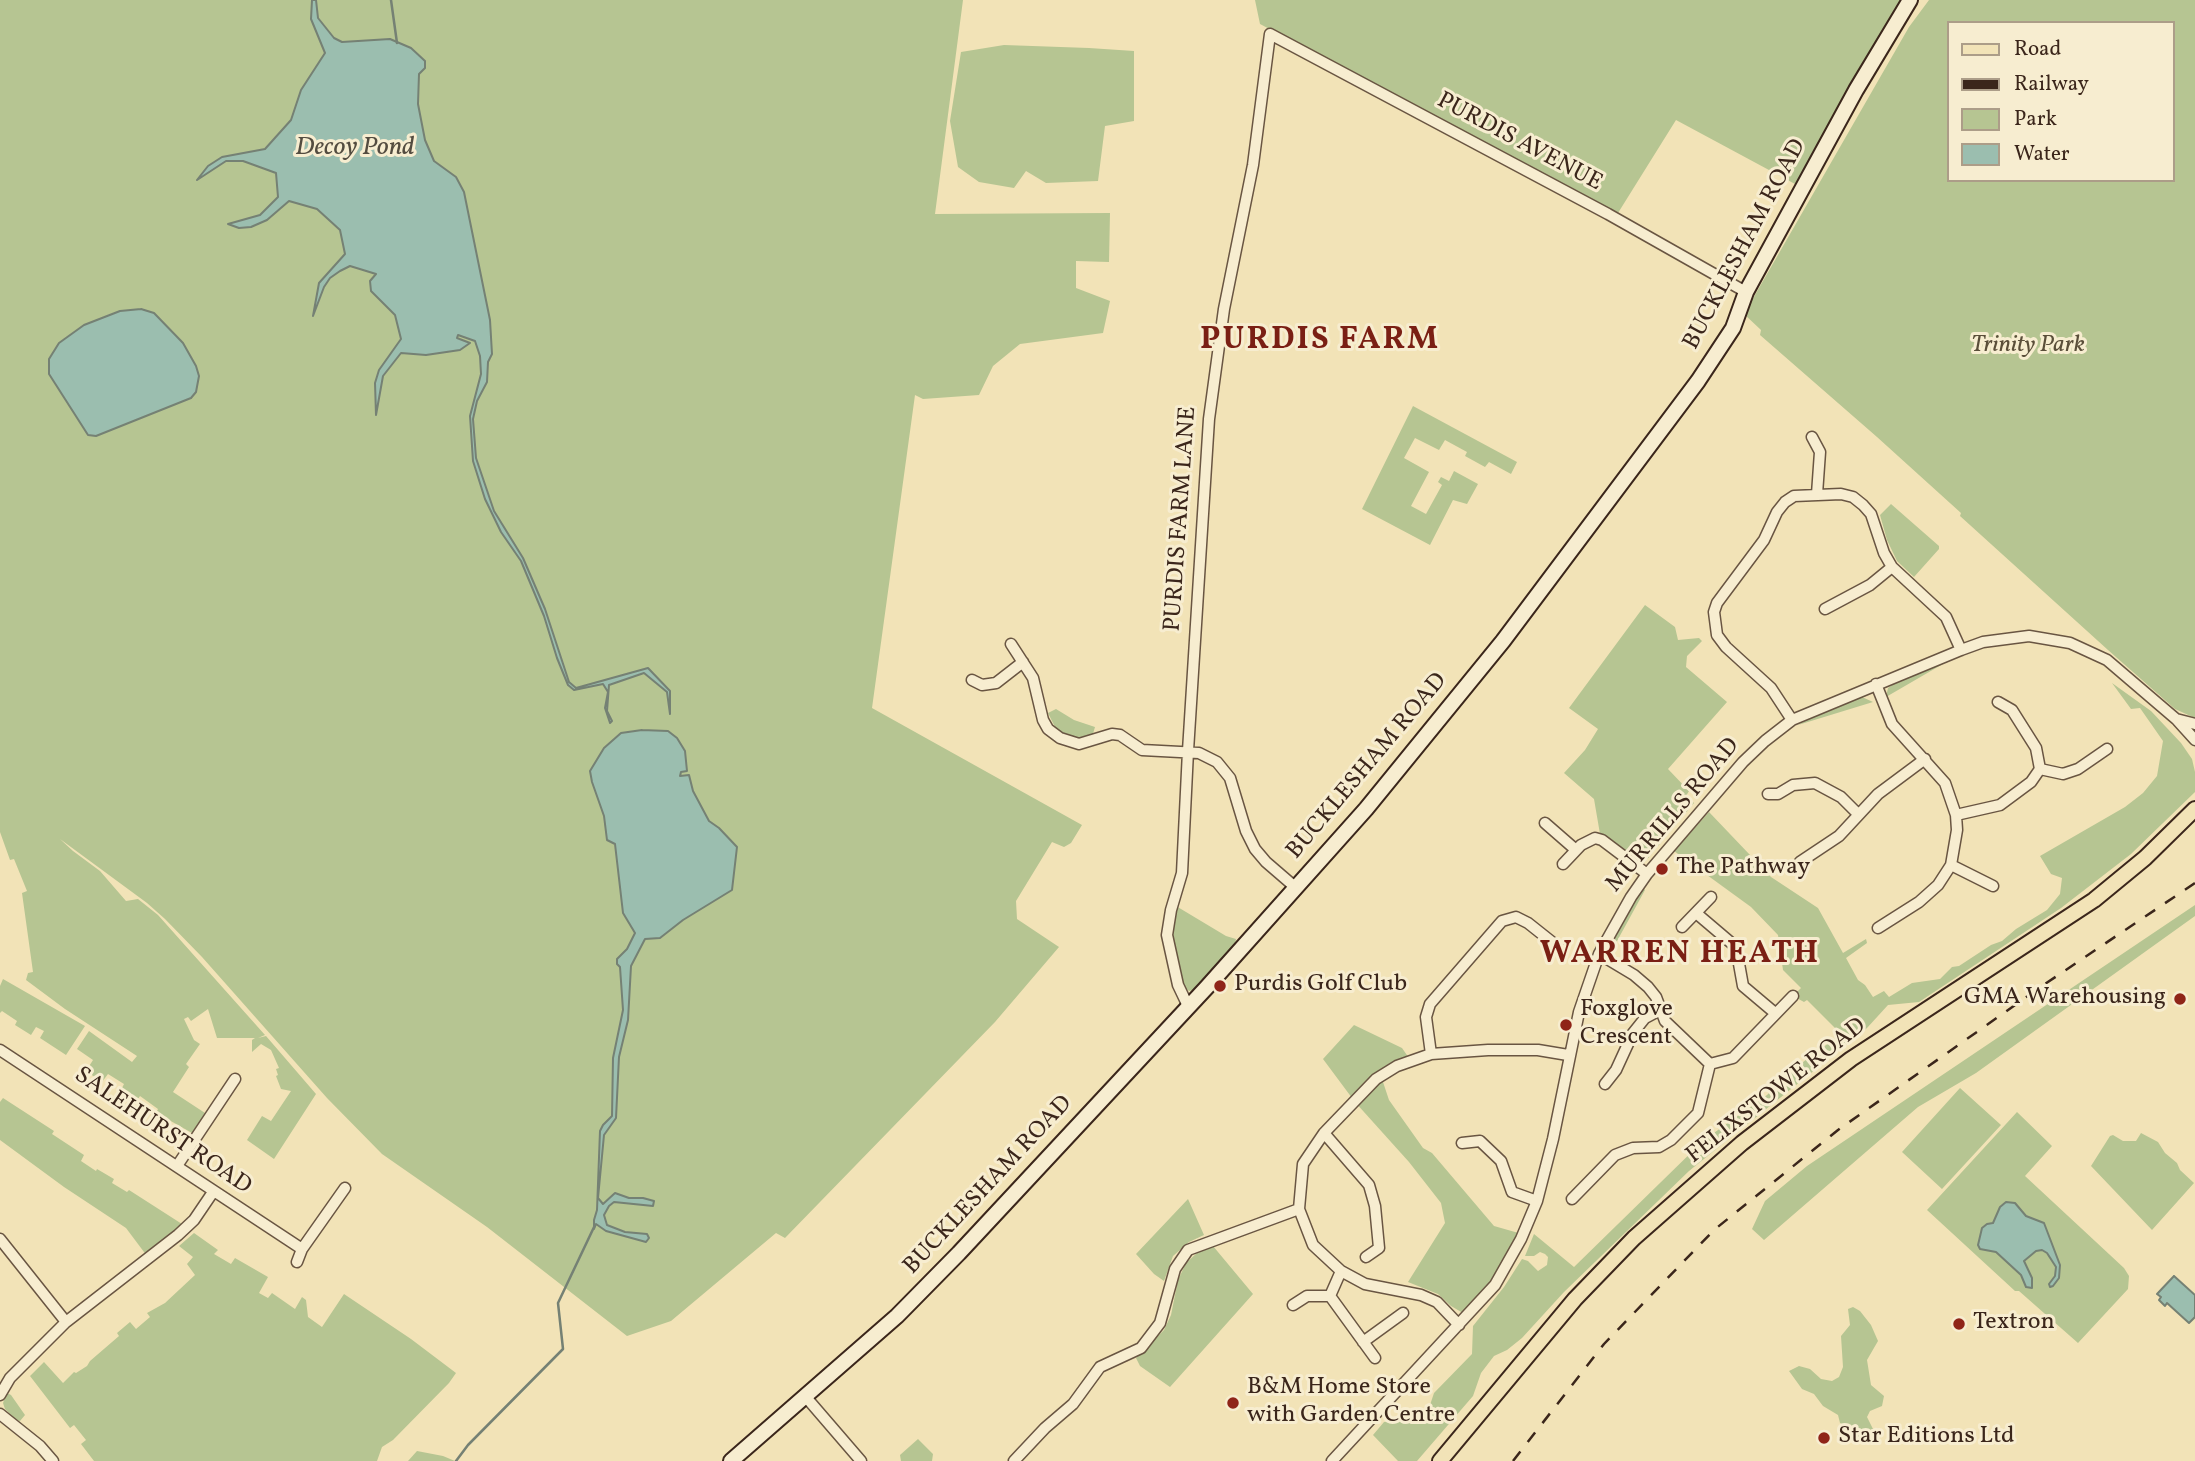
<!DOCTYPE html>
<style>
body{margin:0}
#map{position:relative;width:2195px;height:1461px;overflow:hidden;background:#f2e3b7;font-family:Vollkorn,serif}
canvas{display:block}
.legend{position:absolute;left:1947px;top:21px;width:228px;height:161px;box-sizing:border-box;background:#f7edd0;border:2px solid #ac9d88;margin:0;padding:9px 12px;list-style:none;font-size:21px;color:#3b261b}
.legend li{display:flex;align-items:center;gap:14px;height:35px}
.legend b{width:35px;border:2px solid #ac9d88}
</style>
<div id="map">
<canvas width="2195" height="1461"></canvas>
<ul class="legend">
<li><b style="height:9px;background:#f2e3b7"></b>Road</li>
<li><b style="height:9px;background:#3b261b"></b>Railway</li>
<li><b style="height:19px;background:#b6c592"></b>Park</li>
<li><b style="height:19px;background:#9bbeaf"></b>Water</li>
</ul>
</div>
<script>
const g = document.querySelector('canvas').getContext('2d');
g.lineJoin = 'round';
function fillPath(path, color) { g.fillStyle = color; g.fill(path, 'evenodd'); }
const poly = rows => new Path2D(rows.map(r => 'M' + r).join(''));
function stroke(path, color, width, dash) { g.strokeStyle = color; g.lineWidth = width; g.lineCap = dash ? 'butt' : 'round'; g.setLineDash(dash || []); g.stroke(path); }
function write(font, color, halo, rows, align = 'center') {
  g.font = font + ' Vollkorn,serif'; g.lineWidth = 6; g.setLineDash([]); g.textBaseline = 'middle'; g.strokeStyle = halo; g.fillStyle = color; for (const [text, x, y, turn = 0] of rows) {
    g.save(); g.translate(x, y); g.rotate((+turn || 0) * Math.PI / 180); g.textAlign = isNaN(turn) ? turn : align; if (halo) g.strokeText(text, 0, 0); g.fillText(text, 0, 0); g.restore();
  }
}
fillPath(poly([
 [0,0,963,0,935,214,1110,213,1109,262,1076,261,1076,288,1110,301,1103,333,1020,344,993,366,979,395,923,399,915,395,872,708,1082,825,1071,843,1064,847,1052,842,1016,901,1017,919,1059,947,995,1022,785,1238,776,1233,671,1321,627,1336,487,1227,382,1154,327,1098,202,957,165,919,147,903,60,839,73,851,100,871,126,901,138,899,158,915,265,1035,258,1038,266,1036,316,1094,274,1159,247,1140,262,1116,271,1121,291,1091,281,1089,276,1076,278,1075,276,1069,279,1068,271,1050,261,1044,252,1052,252,1040,255,1038,217,1038,208,1009,191,1021,188,1017,184,1019,194,1040,200,1044,186,1064,189,1067,173,1092,205,1113,192,1133,169,1120,166,1123,154,1117,158,1109,140,1096,134,1105,122,1097,126,1091,122,1088,124,1084,108,1074,102,1082,86,1071,93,1060,77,1049,89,1031,132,1062,137,1056,65,1009,26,980,28,973,33,972,22,893,27,891,14,859,10,860,0,832],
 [1255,0,1901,0,1795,184,1676,120,1618,213,1260,24],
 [1929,0,2195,0,2195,718,2175,709,2108,650,1960,516,1961,513,1877,437,1760,335,1761,330,1744,314,1909,27],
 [1948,23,2172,23,2172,180,1948,180],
 [1004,45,1089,48,1134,51,1134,121,1105,126,1098,181,1046,183,1026,171,1014,188,979,182,958,167,950,121,961,52],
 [1413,406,1517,462,1511,474,1489,462,1485,467,1465,456,1467,452,1445,440,1439,450,1415,438,1404,458,1429,472,1411,506,1426,514,1442,485,1438,482,1441,477,1449,481,1454,471,1478,484,1467,504,1453,500,1430,545,1362,509],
 [1891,504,1939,546,1939,549,1914,577,1897,561,1887,540,1880,515],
 [1645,605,1675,627,1678,640,1699,638,1702,641,1687,656,1686,667,1727,702,1668,769,1689,791,1686,796,1694,803,1644,863,1600,834,1594,799,1564,773,1585,750,1598,729,1569,708],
 [1948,661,1886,697,1888,688,1895,683],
 [2112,683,2151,711,2181,743,2192,759,2195,772,2195,792,2131,854,2061,908,1919,1002,1888,1005,1867,1028,1689,1171,1564,1292,1522,1338,1507,1350,1494,1356,1481,1373,1473,1396,1417,1461,1398,1461,1373,1435,1384,1422,1407,1419,1428,1422,1429,1408,1434,1393,1472,1354,1473,1326,1504,1287,1522,1259,1528,1261,1538,1271,1547,1265,1548,1257,1545,1254,1540,1252,1534,1256,1525,1256,1534,1234,1574,1267,1704,1140,1767,1095,1799,1065,1841,1034,1807,1000,1804,1002,1793,996,1801,988,1783,970,1778,935,1751,907,1674,851,1709,812,1771,877,1818,908,1843,953,1866,939,1867,943,1846,958,1858,980,1865,985,1873,997,1884,991,1889,997,1912,983,1940,979,1952,967,1959,966,1991,945,2002,941,2016,929,2047,910,2060,894,2062,878,2051,874,2040,856,2125,807,2143,793,2157,776,2163,741,2140,708,2131,709],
 [1862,697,1873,702,1798,725,1817,715],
 [1056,709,1074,720,1095,727,1092,737,1075,741,1057,731,1048,713],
 [1643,888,1645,890,1611,952,1610,943],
 [2195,905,2195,916,1976,1073,1918,1107,1764,1240,1752,1229,1765,1201,1807,1166],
 [1176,906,1226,936,1236,939,1235,944,1193,990,1189,991,1181,984,1172,930],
 [3,979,85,1026,66,1055,40,1038,44,1031,36,1027,31,1035,15,1025,17,1021,2,1011,0,1013,0,986],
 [1354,1025,1402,1048,1411,1061,1381,1076,1389,1100,1423,1148,1432,1153,1494,1226,1522,1234,1468,1316,1451,1306,1438,1294,1408,1282,1445,1223,1441,1203,1409,1162,1355,1102,1323,1059],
 [1960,1088,2001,1125,1942,1189,1902,1152],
 [3,1098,54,1131,52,1134,84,1155,81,1161,96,1171,97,1169,114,1179,112,1183,127,1192,129,1190,182,1224,147,1256,126,1228,64,1187,0,1140,0,1102],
 [2017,1112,2052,1146,2025,1176,2124,1268,2129,1276,2128,1289,2078,1343,2019,1291,2015,1291,1927,1210],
 [2141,1133,2158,1142,2165,1153,2177,1163,2180,1170,2194,1183,2152,1230,2091,1166,2110,1136,2113,1135,2123,1141,2136,1141],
 [1188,1199,1204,1235,1189,1242,1173,1256,1164,1281,1154,1274,1136,1254],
 [194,1233,218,1250,214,1254,231,1264,235,1258,268,1277,259,1293,268,1298,272,1293,295,1309,302,1297,306,1300,308,1317,322,1327,344,1294,411,1339,456,1373,449,1383,393,1440,382,1447,377,1461,94,1461,81,1444,86,1440,74,1425,70,1428,30,1376,44,1362,63,1383,74,1372,76,1373,87,1366,90,1361,119,1336,117,1333,130,1322,136,1329,150,1317,147,1313,165,1303,195,1275,187,1264,193,1257,179,1246],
 [1213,1246,1253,1294,1170,1387,1140,1366,1136,1358,1164,1330,1171,1315,1178,1280,1186,1263,1197,1253],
 [1853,1307,1860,1311,1871,1325,1878,1341,1867,1360,1871,1385,1884,1396,1882,1406,1870,1411,1867,1417,1875,1433,1876,1437,1873,1440,1859,1438,1853,1430,1840,1423,1838,1415,1823,1406,1814,1394,1802,1389,1789,1371,1799,1366,1810,1369,1821,1379,1832,1381,1839,1377,1843,1367,1841,1336,1850,1325,1848,1309],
 [7,1393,11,1395,25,1415,20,1421,16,1420,5,1409,3,1403],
 [918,1439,933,1454,932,1461,901,1461,900,1455],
 [417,1451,443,1456,455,1461,408,1461]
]), '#b6c592');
const water = poly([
 [312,0,316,0,318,18,334,38,342,42,390,39,411,48,425,61,425,68,419,74,418,104,425,140,434,161,456,177,464,192,490,320,492,354,488,362,487,382,477,401,473,419,476,458,494,511,523,558,545,609,569,682,576,688,648,668,670,691,670,714,667,692,644,673,609,685,607,711,612,721,610,723,605,708,608,692,603,684,574,690,568,685,557,658,544,616,521,561,501,532,485,499,473,461,470,416,481,374,480,356,475,341,458,335,457,338,470,343,460,350,426,355,401,353,383,376,376,415,375,383,379,370,401,339,395,315,371,291,370,281,376,274,350,266,340,271,330,278,324,287,313,316,319,283,345,254,340,230,317,209,289,201,267,220,251,227,239,228,228,224,260,215,278,197,276,173,243,161,226,161,197,180,208,166,222,157,265,149,291,120,301,90,325,53,311,19,312,0],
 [141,309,154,313,183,343,196,366,199,376,196,392,191,398,96,436,88,435,49,374,49,359,59,343,84,325,120,311,141,309],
 [642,730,668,731,677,738,685,751,687,771,681,772,680,776,689,775,693,791,709,821,719,828,737,847,732,890,683,920,660,938,645,939,631,966,628,1020,619,1057,616,1118,604,1135,598,1198,603,1204,615,1193,629,1198,643,1198,654,1201,653,1206,614,1202,609,1206,604,1215,607,1225,625,1232,647,1234,649,1238,646,1242,606,1231,596,1224,594,1229,594,1220,597,1210,600,1131,603,1125,612,1116,613,1058,623,1010,620,967,617,964,617,959,627,949,635,933,623,913,615,844,607,840,604,816,592,782,590,771,604,748,621,733,642,730],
 [2006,1202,2015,1203,2026,1216,2044,1223,2060,1265,2059,1278,2053,1286,2050,1287,2049,1284,2055,1276,2056,1267,2047,1253,2042,1250,2036,1251,2024,1261,2032,1278,2032,1288,2026,1287,2021,1275,1996,1252,1980,1249,1978,1245,1982,1228,1987,1224,1993,1223,2000,1207,2006,1202],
 [2174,1276,2195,1295,2195,1317,2189,1323,2167,1303,2165,1306,2159,1300,2161,1297,2157,1294,2174,1276]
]);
fillPath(water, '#9bbeaf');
stroke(water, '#758174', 2);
stroke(poly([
 [391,0,397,43],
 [456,1461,468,1445,563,1349,558,1303,595,1225]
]), '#758174', 2.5);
const street = poly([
 [1812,437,1820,452,1817,494],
 [1825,609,1870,585,1892,567],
 [1011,644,1033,678,1043,720,1048,729,1060,738,1079,744,1112,734,1120,735,1142,750,1199,753,1217,762,1230,778,1246,831,1255,849,1266,862,1295,887],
 [972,680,982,685,996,683,1023,662],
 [1876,684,1892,724,1945,783,1956,815,1957,830,1951,865,1938,885,1919,902,1878,928],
 [2176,719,2195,724],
 [1792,720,1771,688,1726,647,1717,635,1714,612,1717,603,1764,540,1777,512,1785,502,1794,496,1841,494,1853,497,1863,505,1871,514,1884,553,1892,567,1946,617,1961,650],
 [2040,769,2063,774,2078,769,2107,749],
 [1768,794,1778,794,1793,785,1815,783,1841,797,1858,814],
 [1956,815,2000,805,2031,782,2040,769,2036,748,2012,710,1998,702],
 [1545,823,1576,850],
 [1800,862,1839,836,1878,794,1925,759],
 [1563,864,1581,845,1595,838,1602,840,1647,874],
 [1951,865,1993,886],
 [1696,913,1736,947,1743,986,1775,1013],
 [1682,927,1711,897],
 [1599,954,1634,975,1648,987,1656,997,1665,1021,1710,1064,1733,1058,1793,996],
 [1188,1006,1178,985,1167,935,1171,910,1182,873,1188,751,1209,419,1224,309,1253,165,1270,34,1608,214,1746,292],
 [0,1050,302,1249],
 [1431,1054,1426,1017,1430,1004,1502,921,1516,917,1528,923,1562,950],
 [1605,1084,1616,1070,1633,1033,1645,1018,1660,1010],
 [1324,1133,1369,1185,1375,1206,1379,1248,1366,1257],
 [1462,1143,1480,1141,1501,1161,1512,1192,1537,1201],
 [177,1166,235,1079],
 [1572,1199,1615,1155,1633,1148,1659,1147,1671,1140,1698,1113,1710,1064],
 [0,1239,66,1322],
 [297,1262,302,1249,345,1188],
 [1341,1271,1330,1296,1375,1358],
 [1293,1305,1307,1296,1330,1296],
 [1459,1325,1437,1302,1421,1295,1365,1284,1341,1271,1313,1245,1299,1209,1303,1164,1324,1133,1376,1079,1397,1066,1431,1054,1488,1050,1538,1050,1568,1055],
 [1363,1342,1403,1313],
 [0,1395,10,1378,66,1322,178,1235,194,1220,213,1192],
 [805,1396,861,1461],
 [0,1414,40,1446,53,1461],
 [1014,1461,1045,1428,1073,1404,1100,1367,1141,1348,1160,1323,1175,1269,1188,1250,1299,1209],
 [1332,1461,1495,1285,1521,1239,1537,1201,1553,1139,1579,1012,1599,954,1631,897,1647,874,1743,762,1765,741,1792,720,1961,650,1983,642,2029,636,2070,643,2107,660,2176,719,2195,740]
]);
const secondary = poly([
 [731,1461,897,1316,959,1253,1207,987,1366,809,1503,641,1698,381,1733,328,1746,292,1856,90,1910,0]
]);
const primary = poly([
 [1440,1461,1575,1299,1634,1238,1742,1143,1851,1059,2094,900,2145,858,2195,809]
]);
stroke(street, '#695542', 13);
stroke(secondary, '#3b261b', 18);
stroke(primary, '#3b261b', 18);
stroke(street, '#f7edd0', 10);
stroke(secondary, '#f7edd0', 14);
stroke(primary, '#f2e3b7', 14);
stroke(poly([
 [1513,1461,1604,1344,1714,1230,1838,1130,2042,986,2195,883]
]), '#3b261b', 2.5, [12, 12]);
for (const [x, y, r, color] of [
 [1662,869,7,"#8f2418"],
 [1220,986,7,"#8f2418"],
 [2180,999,7,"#8f2418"],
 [1566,1025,7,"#8f2418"],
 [1959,1324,7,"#8f2418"],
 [1233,1403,7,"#8f2418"],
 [1824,1438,7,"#8f2418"]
]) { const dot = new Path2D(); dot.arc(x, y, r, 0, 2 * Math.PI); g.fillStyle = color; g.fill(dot); stroke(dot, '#f7edd0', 2.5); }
write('24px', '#3b261b', '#f7edd0', [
 ["PURDIS AVENUE",1519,143,28],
 ["BUCKLESHAM ROAD",1746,245,-62],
 ["PURDIS FARM LANE",1182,519,-86],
 ["BUCKLESHAM ROAD",1368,767,-50],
 ["MURRILLS ROAD",1674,816,-50],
 ["FELIXSTOWE ROAD",1777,1092,-38],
 ["SALEHURST ROAD",162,1132,34],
 ["BUCKLESHAM ROAD",989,1186,-47]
]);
write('italic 24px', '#5a4e39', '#f7edd0', [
 ["Trinity Park",2028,347]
]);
write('24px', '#3b261b', '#f7edd0', [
 ["The Pathway",1676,869],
 ["Purdis Golf Club",1234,986],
 ["GMA Warehousing",2166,999,"right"],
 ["Foxglove",1580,1011],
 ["Crescent",1580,1039],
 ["Textron",1973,1324],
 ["B&M Home Store",1247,1389],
 ["with Garden Centre",1247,1417],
 ["Star Editions Ltd",1838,1438]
], 'left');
write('italic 26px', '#534c40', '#f7edd0', [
 ["Decoy Pond",355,149]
]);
g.letterSpacing = '2px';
write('bold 32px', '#7a1f14', '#f7edd0', [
 ["PURDIS FARM",1320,342],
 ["WARREN HEATH",1680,956]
]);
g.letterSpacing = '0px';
</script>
